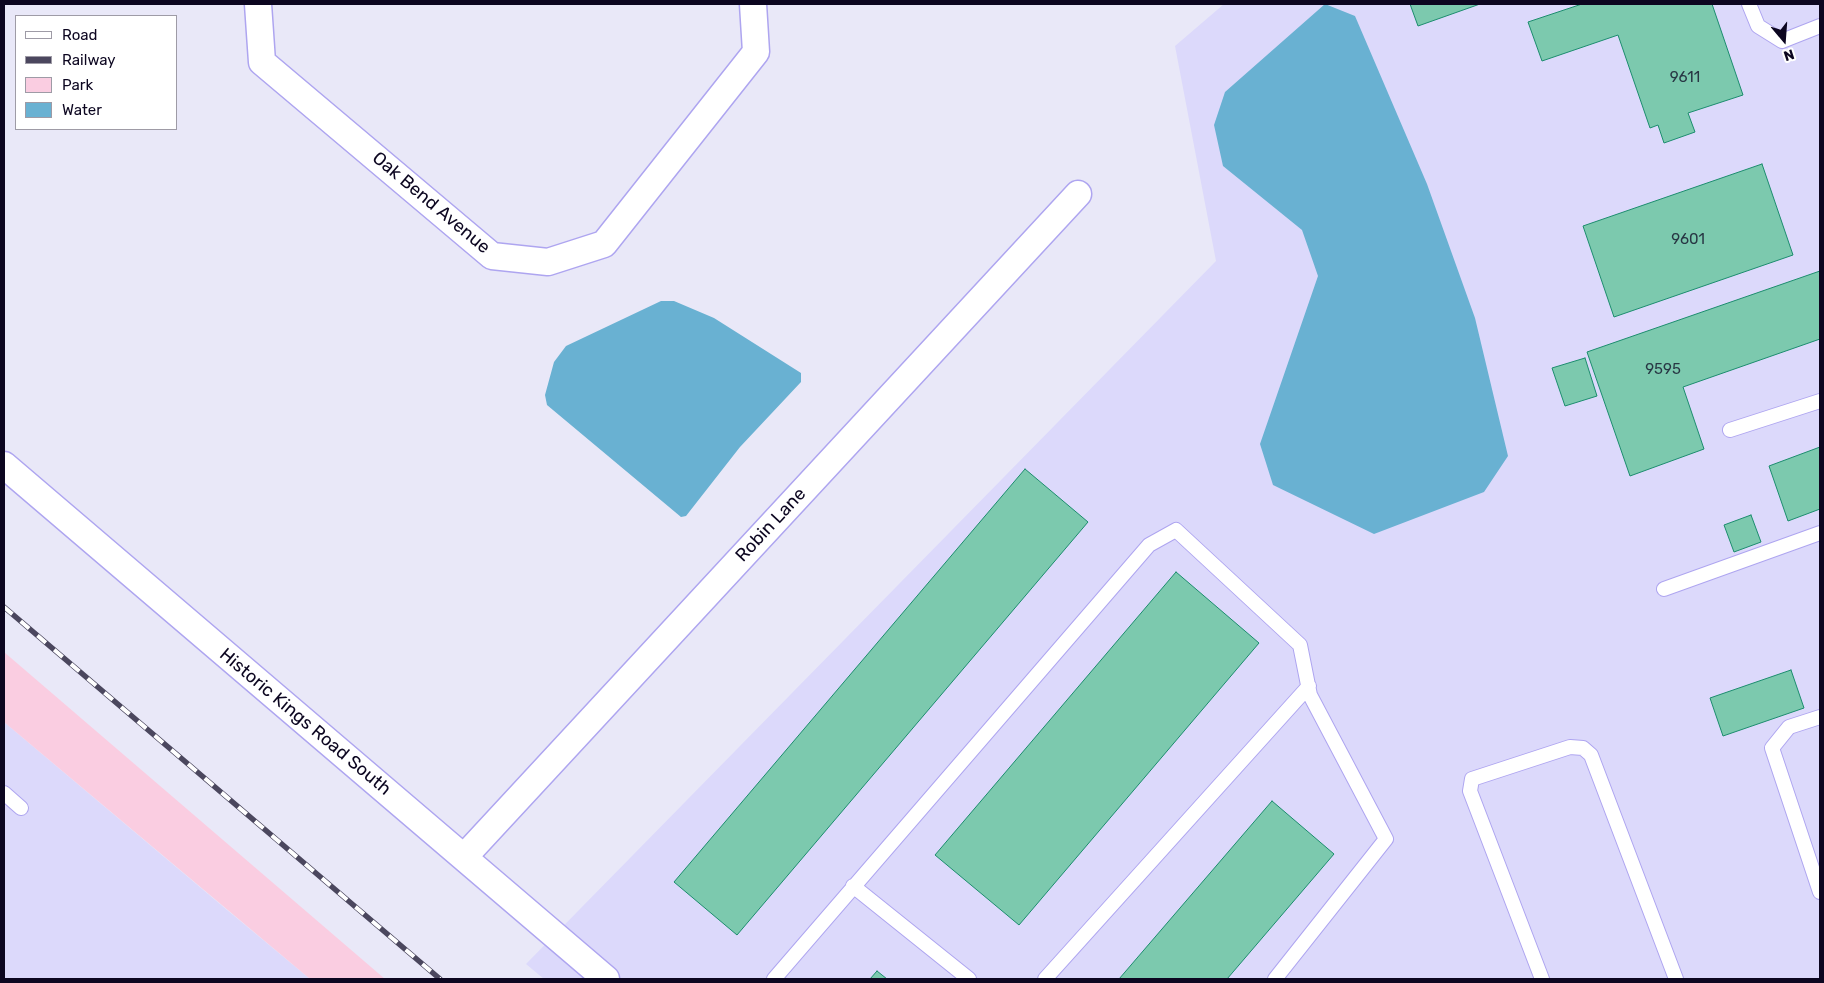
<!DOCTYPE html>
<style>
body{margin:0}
#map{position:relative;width:1824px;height:983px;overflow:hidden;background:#e9e8f8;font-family:Rubik,sans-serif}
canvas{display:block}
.frame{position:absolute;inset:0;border:5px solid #0c0620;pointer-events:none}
.legend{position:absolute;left:15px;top:15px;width:162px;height:115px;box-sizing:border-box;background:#fff;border:1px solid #9e9ba6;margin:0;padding:6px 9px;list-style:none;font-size:15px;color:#0c0620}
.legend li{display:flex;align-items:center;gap:10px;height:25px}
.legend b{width:25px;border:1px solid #9e9ba6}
.north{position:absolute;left:1759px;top:15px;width:50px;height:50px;-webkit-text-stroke:4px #fff;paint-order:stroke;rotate:162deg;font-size:14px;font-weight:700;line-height:20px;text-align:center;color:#0c0620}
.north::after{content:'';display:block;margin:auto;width:18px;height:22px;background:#0c0620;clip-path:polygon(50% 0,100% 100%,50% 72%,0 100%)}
</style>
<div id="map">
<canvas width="1824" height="983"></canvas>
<div class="frame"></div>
<ul class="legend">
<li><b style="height:6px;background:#fff"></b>Road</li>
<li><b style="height:6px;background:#4b475e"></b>Railway</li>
<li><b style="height:14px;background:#facde1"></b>Park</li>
<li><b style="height:14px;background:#69b1d2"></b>Water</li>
</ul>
<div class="north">N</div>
</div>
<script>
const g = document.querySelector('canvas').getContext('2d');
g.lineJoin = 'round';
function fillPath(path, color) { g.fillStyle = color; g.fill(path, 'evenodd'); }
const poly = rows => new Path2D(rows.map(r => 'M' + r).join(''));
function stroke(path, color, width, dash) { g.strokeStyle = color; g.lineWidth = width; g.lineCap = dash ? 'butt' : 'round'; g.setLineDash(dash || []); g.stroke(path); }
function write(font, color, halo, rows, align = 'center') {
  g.font = font + ' Rubik,sans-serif'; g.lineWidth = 4.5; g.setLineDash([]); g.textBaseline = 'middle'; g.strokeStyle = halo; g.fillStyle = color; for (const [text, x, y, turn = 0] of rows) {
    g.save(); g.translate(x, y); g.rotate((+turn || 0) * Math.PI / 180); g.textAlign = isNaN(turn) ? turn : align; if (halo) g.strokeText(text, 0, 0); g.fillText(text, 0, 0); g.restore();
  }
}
fillPath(poly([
 [1224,4,1820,4,1820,979,544,979,526,964,1216,261,1175,46],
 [4,722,227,910,310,979,4,979]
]), '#dcd9fb');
fillPath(poly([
 [4,652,385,979,310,979,4,722]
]), '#facde1');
fillPath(poly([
 [1325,4,1355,16,1427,184,1475,318,1508,456,1484,492,1374,534,1273,485,1260,444,1318,276,1302,230,1223,166,1214,125,1225,92],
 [661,301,674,301,714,318,801,373,801,382,740,447,686,516,681,517,547,405,545,395,554,362,566,346]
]), '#69b1d2');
const building = poly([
 [1410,4,1480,4,1418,26,1410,4],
 [1582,4,1712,4,1743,95,1688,113,1695,132,1664,143,1658,125,1650,128,1618,35,1542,61,1528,22,1582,4],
 [1762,164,1793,255,1614,317,1583,226,1762,164],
 [1820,271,1820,339,1683,387,1704,449,1630,476,1587,352,1820,271],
 [1585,358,1597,396,1565,406,1552,368,1585,358],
 [1820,447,1820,509,1788,521,1769,466,1820,447],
 [1025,469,1088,522,737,935,674,882,1025,469],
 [1751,515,1761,542,1734,552,1724,525,1751,515],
 [1176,572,1259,643,1019,925,935,855,1176,572],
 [1791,670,1804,708,1723,736,1710,698,1791,670],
 [1272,801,1334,854,1227,979,1119,979,1272,801],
 [877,971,887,979,870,979,877,971]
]);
fillPath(building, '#7cc9ae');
stroke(building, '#1c8d6e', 1);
const lane = poly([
 [1749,4,1758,26,1782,41,1820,26],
 [1730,430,1820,401],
 [1664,589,1820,533],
 [1820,717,1789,727,1772,748,1820,892],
 [4,793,21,808],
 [853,886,969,979],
 [774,979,1149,545,1176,530,1300,645,1310,695,1386,839,1275,979],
 [1045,979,1309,686],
 [1542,979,1470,791,1472,779,1570,747,1583,748,1591,755,1676,979]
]);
const street = poly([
 [258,4,262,62,492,256,548,262,604,244,756,52,753,4],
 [4,465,606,979],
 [464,857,1078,194]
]);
stroke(lane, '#aea5f0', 16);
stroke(street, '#aea5f0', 29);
stroke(lane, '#fff', 14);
stroke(street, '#fff', 26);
const rail = poly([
 [4,607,440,979]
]);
stroke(rail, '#4b475e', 5.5);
stroke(rail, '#fff', 4, [11]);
write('15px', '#283744', null, [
 ["9611",1685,78],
 ["9601",1688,240],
 ["9595",1663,370]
]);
write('18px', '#0c0620', '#fff', [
 ["Oak Bend Avenue",431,203,40],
 ["Robin Lane",771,525,-47],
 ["Historic Kings Road South",305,722,40]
]);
</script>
